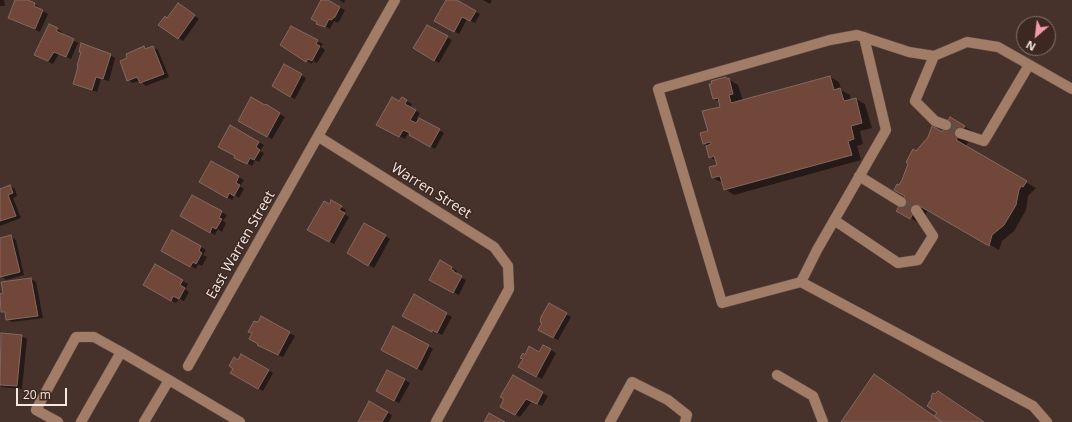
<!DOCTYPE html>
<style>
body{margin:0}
#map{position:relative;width:1072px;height:422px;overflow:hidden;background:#47322b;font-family:"Open Sans",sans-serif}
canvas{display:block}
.north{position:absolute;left:1016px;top:16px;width:40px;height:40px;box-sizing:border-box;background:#3c2821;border:1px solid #86746e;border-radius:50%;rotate:208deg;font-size:11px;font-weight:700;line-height:16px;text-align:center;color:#f5e7e2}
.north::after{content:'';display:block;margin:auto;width:14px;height:18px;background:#f39aa8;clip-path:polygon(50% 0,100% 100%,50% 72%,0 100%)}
.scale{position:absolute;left:16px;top:388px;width:51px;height:18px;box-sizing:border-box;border:2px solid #f5e7e2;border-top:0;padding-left:5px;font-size:12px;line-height:14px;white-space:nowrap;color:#f5e7e2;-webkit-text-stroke:3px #3c2821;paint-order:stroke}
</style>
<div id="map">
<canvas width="1072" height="422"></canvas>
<div class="north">N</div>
<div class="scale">20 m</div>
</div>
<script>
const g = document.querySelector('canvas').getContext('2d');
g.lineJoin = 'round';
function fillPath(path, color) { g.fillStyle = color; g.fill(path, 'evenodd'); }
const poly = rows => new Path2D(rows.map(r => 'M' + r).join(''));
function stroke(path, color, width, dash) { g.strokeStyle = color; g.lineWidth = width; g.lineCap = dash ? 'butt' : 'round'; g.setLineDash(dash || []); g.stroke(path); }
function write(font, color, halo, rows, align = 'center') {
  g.font = font + ' "Open Sans",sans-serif'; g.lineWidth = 3; g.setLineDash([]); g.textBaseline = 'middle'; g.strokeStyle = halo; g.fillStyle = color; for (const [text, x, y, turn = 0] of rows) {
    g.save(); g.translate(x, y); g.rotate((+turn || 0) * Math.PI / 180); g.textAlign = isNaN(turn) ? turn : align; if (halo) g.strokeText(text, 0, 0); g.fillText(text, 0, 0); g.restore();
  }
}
fillPath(poly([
 [0,0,4,0,5,6,0,6],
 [17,0,25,0,34,4,39,7,39,9,48,14,40,32,9,18],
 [322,0,326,0,345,10,340,20,337,23,334,21,330,29,312,18],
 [339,0,345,0,344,3],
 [447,0,455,0,480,14,475,23,467,19,459,34,436,21],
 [483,0,492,0,490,4],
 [183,7,199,19,183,41,178,38],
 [428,26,452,40,439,63,434,60],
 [292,27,323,44,321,47,325,50,317,63,313,61,312,64,282,45],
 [57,29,62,32,61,34,78,43,71,59,59,54,53,64,36,55],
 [144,47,147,49,153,47,158,50,169,77,146,86,140,81,133,83,128,80,127,54],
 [110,55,115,58,109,81,101,79,97,92,74,84],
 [285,65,306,78,295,99,273,86],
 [830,77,839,82,841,90,850,95,851,100,856,99,865,104,872,128,860,131,863,144,857,146,861,160,734,195,725,189,723,183,713,178,718,165,717,161,710,157,707,145,704,143,721,107,720,102,714,99,726,78,738,85,743,101],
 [402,98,412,104,410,108,420,113,417,118,444,133,435,149,410,135,411,133,409,132,405,139,382,128],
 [266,106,285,117,272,139,239,120],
 [951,119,974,132,965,147,1036,188,1028,196,1026,210,1014,231,1002,241,999,250,928,210,920,224,898,210,906,196,900,186,916,152,943,133],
 [231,127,264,145,260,151,264,153,259,162,255,160,252,166,220,146],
 [211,162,244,180,240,186,244,189,239,198,235,195,232,200,200,182],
 [10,186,15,189,17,196,13,198,21,218,0,226,0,190],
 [193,196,227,215,223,221,226,223,222,232,218,229,215,235,182,216],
 [332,202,346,210,344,214,349,217,334,244,309,230],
 [365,224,390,239,374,268,348,253],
 [173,231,206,250,203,255,207,257,202,266,198,264,196,269,162,250],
 [11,237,16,240,24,275,6,280,0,275,0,239],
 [440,261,457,271,456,273,458,276,466,280,459,295,431,280],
 [156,266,188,284,185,289,189,292,184,301,179,299,176,303,145,285],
 [31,279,36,282,43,318,12,322,7,319,7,314,2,312,0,295],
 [414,296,452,317,442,335,438,333,437,334,404,316],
 [549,305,571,317,558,340,540,330],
 [261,318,295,336,283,357,263,348,258,324],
 [394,327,433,349,422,371,382,349,384,343,385,344],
 [22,336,27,339,22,389,1,387,0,344],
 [544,346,556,353,542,379,520,367,540,353],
 [242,355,273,373,263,391,232,373],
 [388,371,410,383,399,403,378,391],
 [513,377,548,396,542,406,532,401,520,417,501,407],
 [370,403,392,415,389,422,359,422]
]), '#0007');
const building = poly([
 [15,0,28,0,35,3,34,6,43,10,35,29,8,18,15,0],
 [321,0,328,0,340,7,335,17,331,20,329,19,325,27,316,24,317,22,311,19,321,0],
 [446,0,457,0,476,11,470,21,462,17,454,32,434,21,446,0],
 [178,3,195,15,178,39,158,25,165,16,167,18,178,3],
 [49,24,58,28,56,31,74,39,66,57,54,52,48,61,34,55,49,24],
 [427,25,448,36,434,61,413,48,427,25],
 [291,26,318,40,316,44,320,46,312,61,308,59,306,62,280,45,291,26],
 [81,43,111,54,103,79,96,77,92,90,73,84,78,67,77,66,81,52,79,52,81,43],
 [144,46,145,49,153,46,164,74,140,83,137,77,127,81,120,61,127,58,126,54,144,46],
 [284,64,302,74,290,97,272,86,284,64],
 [830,76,834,90,840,88,844,101,856,98,862,123,851,126,854,139,848,141,852,155,724,190,720,176,712,178,709,167,717,165,714,156,709,158,706,146,711,144,710,142,703,144,700,133,708,131,702,111,720,107,718,98,713,99,709,84,712,84,711,81,726,77,727,79,729,78,733,94,729,95,731,103,830,76],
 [251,97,265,105,266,104,280,113,267,137,238,121,251,97],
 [392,97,399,101,402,97,407,100,405,104,416,110,410,120,416,123,419,118,440,129,430,147,409,135,410,133,403,130,399,137,376,125,392,97],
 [950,117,965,126,956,140,1027,181,1023,187,1021,186,1019,190,1016,205,1004,225,992,235,989,246,918,205,910,219,896,211,905,196,894,190,897,184,899,185,902,180,908,164,906,162,913,149,916,151,928,137,932,126,942,132,950,117],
 [230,125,259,142,256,147,260,150,254,160,250,158,247,164,234,158,235,156,218,147,230,125],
 [211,161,239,176,236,183,240,185,234,196,229,193,227,198,199,182,211,161],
 [10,185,13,193,8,195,16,216,0,221,0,189,10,185],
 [192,195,222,211,219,218,222,219,216,229,212,227,210,233,180,216,192,195],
 [331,200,342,206,339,210,345,213,329,242,307,230,324,201,330,204,331,200],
 [364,223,386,235,368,266,347,253,364,223],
 [172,230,201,246,199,251,202,253,196,264,193,262,190,267,161,251,172,230],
 [11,235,20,272,0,277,0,238,11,235],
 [440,260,452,267,451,269,454,271,454,272,462,276,453,293,429,280,440,260],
 [155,264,183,280,180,285,185,288,179,299,173,296,171,301,143,285,155,264],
 [31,278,38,316,6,320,5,312,1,312,0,294,3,293,1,282,31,278],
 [414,294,447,313,437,333,432,330,432,332,402,316,414,294],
 [549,303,567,313,553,338,538,330,542,323,540,322,541,317,549,303],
 [261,316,290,332,278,355,257,345,258,344,249,339,252,333,248,332,254,321,258,322,261,316],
 [393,326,429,345,417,369,381,350,393,326],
 [1,333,22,335,17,386,0,385,1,333],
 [543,345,551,349,536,377,518,367,523,359,520,358,523,353,525,355,529,346,539,352,543,345],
 [241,354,269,370,258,389,230,373,233,369,229,366,234,357,238,360,241,354],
 [387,370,405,379,394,401,376,391,387,370],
 [874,374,934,416,942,422,841,422,874,374],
 [513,375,543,392,537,404,526,399,515,415,500,407,503,401,503,398,500,397,513,375],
 [938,391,984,422,942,422,934,416,937,413,927,406,932,398,931,396,933,393,935,394,938,391],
 [369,401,388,412,382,422,358,422,369,401],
 [489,413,505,422,484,422,489,413]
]);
fillPath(building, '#71473a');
stroke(building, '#816961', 1);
stroke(poly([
 [946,125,960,133],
 [901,202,916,210]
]), '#614d46', 10, [10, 5]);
const minor = poly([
 [934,56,915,101,935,121,946,125],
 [960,133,984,141,1029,65],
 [319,137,494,247,508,266,509,289,436,422],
 [859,176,901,202],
 [834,220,898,263,918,260,933,236,916,210],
 [801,282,817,250,886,130,864,37],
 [188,366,395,0],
 [777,375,813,396,823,422],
 [58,422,36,410,76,337,94,337,121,352],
 [81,422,121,352,169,380],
 [144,422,169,380,240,422],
 [610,422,632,382,668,400,687,415,685,422],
 [1047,422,1033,406,801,282,722,303,658,89,830,40,857,35,909,52,934,56,967,42,998,47,1072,89]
]);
stroke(minor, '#634f48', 11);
stroke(minor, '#a17c67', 10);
write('14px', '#f5e7e2', '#3c2821', [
 ["Warren Street",431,191,32],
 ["East Warren Street",241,245,-60]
]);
</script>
